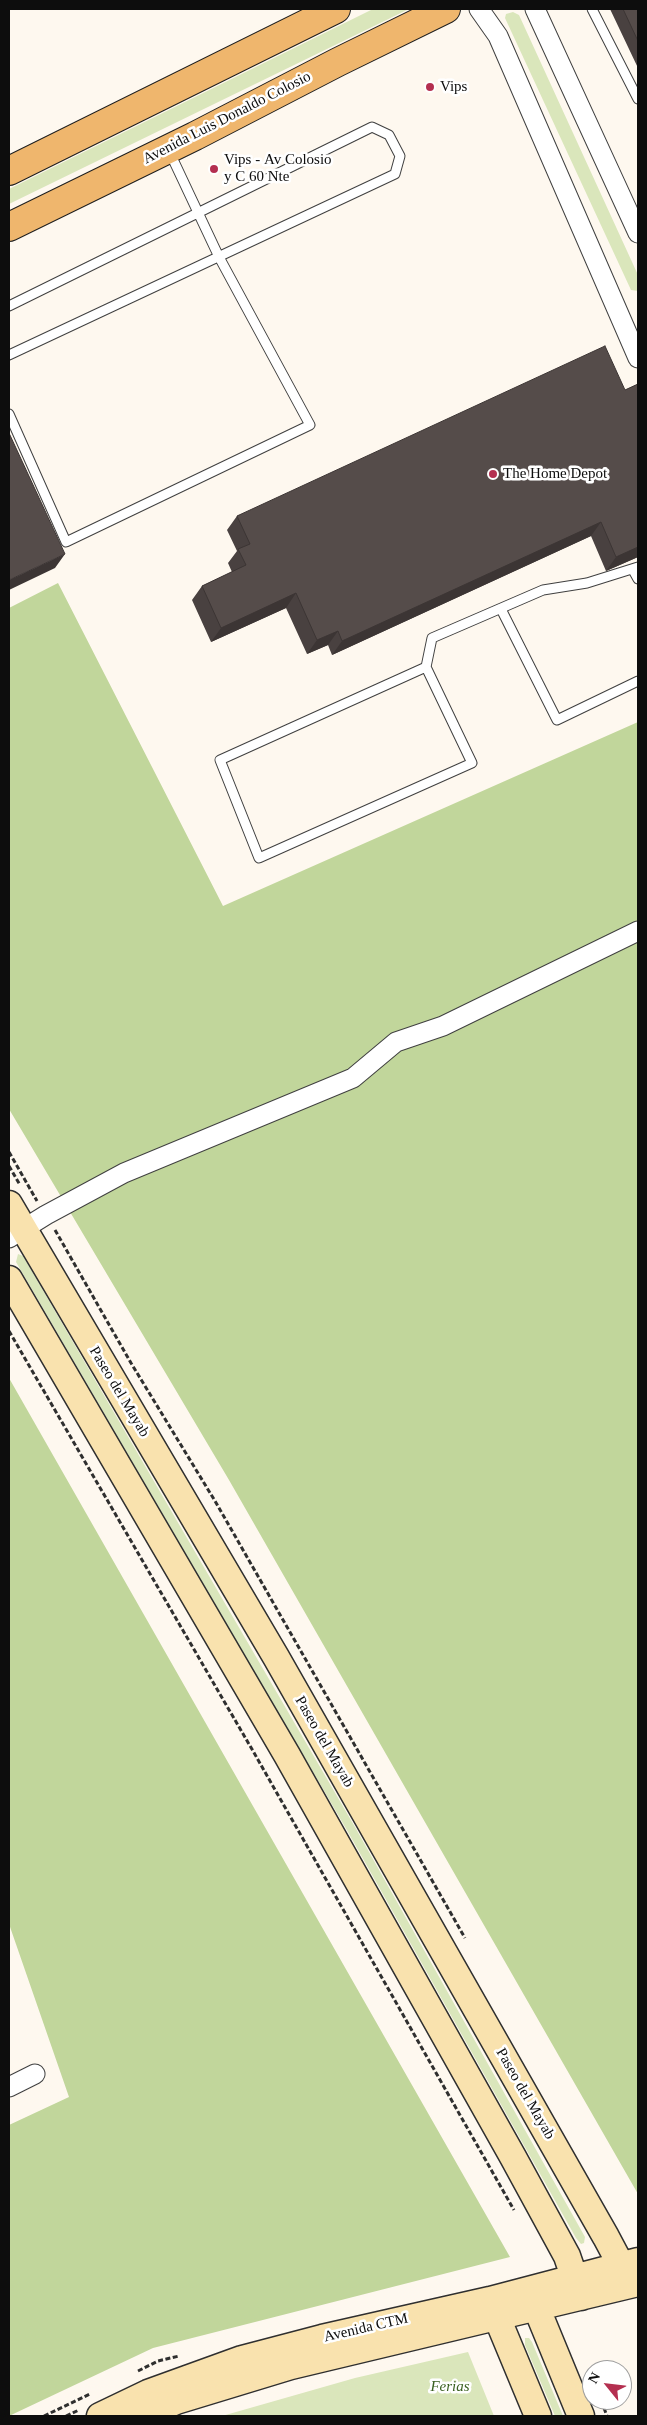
<!DOCTYPE html>
<style>
body{margin:0}
#map{position:relative;width:647px;height:2425px;overflow:hidden;background:#fef8ef;font-family:"Times New Roman",serif}
canvas{display:block}
.frame{position:absolute;inset:0;border:10px solid #0d0d0d;pointer-events:none}
.north{position:absolute;left:582px;top:2360px;width:50px;height:50px;box-sizing:border-box;background:#fff;border:1px solid #9e9e9e;border-radius:50%;rotate:299deg;font-size:14px;font-weight:700;line-height:20px;text-align:center;color:#0d0d0d}
.north::after{content:'';display:block;margin:auto;width:18px;height:22px;background:#b42f50;clip-path:polygon(50% 0,100% 100%,50% 72%,0 100%)}
</style>
<div id="map">
<canvas width="647" height="2425"></canvas>
<div class="frame"></div>
<div class="north">N</div>
</div>
<script>
const g = document.querySelector('canvas').getContext('2d');
g.lineJoin = 'round';
function fillPath(path, color) { g.fillStyle = color; g.fill(path, 'evenodd'); }
const poly = rows => new Path2D(rows.map(r => 'M' + r).join(''));
function stroke(path, color, width, dash) { g.strokeStyle = color; g.lineWidth = width; g.lineCap = dash ? 'butt' : 'round'; g.setLineDash(dash || []); g.stroke(path); }
function write(font, color, halo, rows, align = 'center') {
  g.font = font + ' "Times New Roman",serif'; g.lineWidth = 5; g.setLineDash([]); g.textBaseline = 'middle'; g.strokeStyle = halo; g.fillStyle = color; for (const [text, x, y, turn = 0] of rows) {
    g.save(); g.translate(x, y); g.rotate((+turn || 0) * Math.PI / 180); g.textAlign = isNaN(turn) ? turn : align; if (halo) g.strokeText(text, 0, 0); g.fillText(text, 0, 0); g.restore();
  }
}
fillPath(poly([
 [373,9,409,9,9,204,9,189],
 [513,12,519,15,638,275,638,291,631,290,505,18,506,14],
 [18,1254,23,1256,355,1827,585,2237,584,2243,581,2244,576,2238,348,1832,16,1262],
 [525,2338,529,2338,532,2342,563,2416,555,2416,525,2345],
 [468,2352,494,2416,222,2416,355,2378]
]), '#dae6bb');
fillPath(poly([
 [58,583,223,906,638,722,638,2194,229,1480,9,1109,9,608],
 [9,1378,510,2257,153,2348,9,2416,9,2125,69,2097,9,1924]
]), '#c1d69b');
const service = poly([
 [592,9,638,99],
 [9,306,372,127,389,135,400,156,395,174,9,355],
 [9,414,66,542,310,425,219,257,170,153],
 [633,570,638,579],
 [501,609,557,720,638,681],
 [426,667,472,763,259,858,220,760,426,667,432,638,543,590,587,583,638,567]
]);
const minor = poly([
 [479,9,498,36,638,358],
 [535,9,638,233],
 [9,1238,46,1215,124,1173,353,1078,396,1042,443,1026,638,931],
 [9,2087,35,2074]
]);
const secondary = poly([
 [9,1204,276,1657,606,2237,631,2284],
 [9,1279,287,1755,513,2157,567,2256,581,2297],
 [530,2292,581,2416],
 [491,2303,538,2416],
 [100,2416,148,2393,242,2359,322,2338,490,2300,638,2261],
 [142,2416,176,2401,291,2366,638,2283]
]);
const primary = poly([
 [9,171,336,9],
 [9,227,195,136,338,62,446,9]
]);
stroke(service, '#404040', 11);
stroke(minor, '#404040', 21);
stroke(secondary, '#2f2f2f', 29);
stroke(primary, '#1e1e1e', 30);
stroke(poly([
 [9,1152,37,1201],
 [9,1166,20,1185],
 [55,1230,131,1363,215,1501,465,1938],
 [9,1331,253,1751,514,2210],
 [138,2371,158,2361,179,2356],
 [604,2408,607,2416],
 [44,2416,90,2394],
 [66,2416,79,2410]
]), '#2f2f2f', 3, [5, 2.5]);
stroke(service, '#fff', 9);
stroke(minor, '#fff', 19);
stroke(secondary, '#f9e2ae', 26);
stroke(primary, '#efb66d', 28);
fillPath(poly([
 [610,9,638,9,638,68],
 [638,384,638,557,606,571,591,536,332,655,328,645,307,654,286,608,211,642,192,600,202,586,232,572,228,563,237,551,227,530,237,516,625,390]
]), '#494140');
fillPath(poly([
 [601,522,591,536,332,655,342,641],
 [638,547,638,557,606,571,616,557],
 [65,554,55,568,9,590,9,580],
 [296,593,286,608,211,642,221,628],
 [338,631,328,645,307,654,317,640]
]), '#3c3534');
const building = poly([
 [623,9,638,9,638,41,623,9],
 [605,346,625,390,638,384,638,547,616,557,601,522,342,641,338,631,317,640,296,593,221,628,202,586,246,565,238,549,250,544,237,516,605,346],
 [9,433,65,554,9,580,9,433]
]);
fillPath(building, '#554c4a');
stroke(building, '#3c3534', 1);
for (const [x, y, r, color] of [
 [430,87,5,"#b42f50"],
 [214,169,5,"#b42f50"],
 [493,474,5,"#b42f50"]
]) { const dot = new Path2D(); dot.arc(x, y, r, 0, 2 * Math.PI); g.fillStyle = color; g.fill(dot); stroke(dot, '#fff', 2); }
write('15px', '#0d0d0d', '#fff', [
 ["Vips",440,87],
 ["Vips - Av Colosio",224,160],
 ["y C 60 Nte",224,177],
 ["The Home Depot",503,474]
], 'left');
write('15px', '#0d0d0d', '#fff', [
 ["Avenida Luis Donaldo Colosio",227,118,-27],
 ["Paseo del Mayab",119,1392,59],
 ["Paseo del Mayab",324,1742,60],
 ["Paseo del Mayab",525,2094,60],
 ["Avenida CTM",366,2328,-13]
]);
write('italic 15px', '#3b6122', '#fff', [
 ["Ferias",450,2387]
]);
</script>
